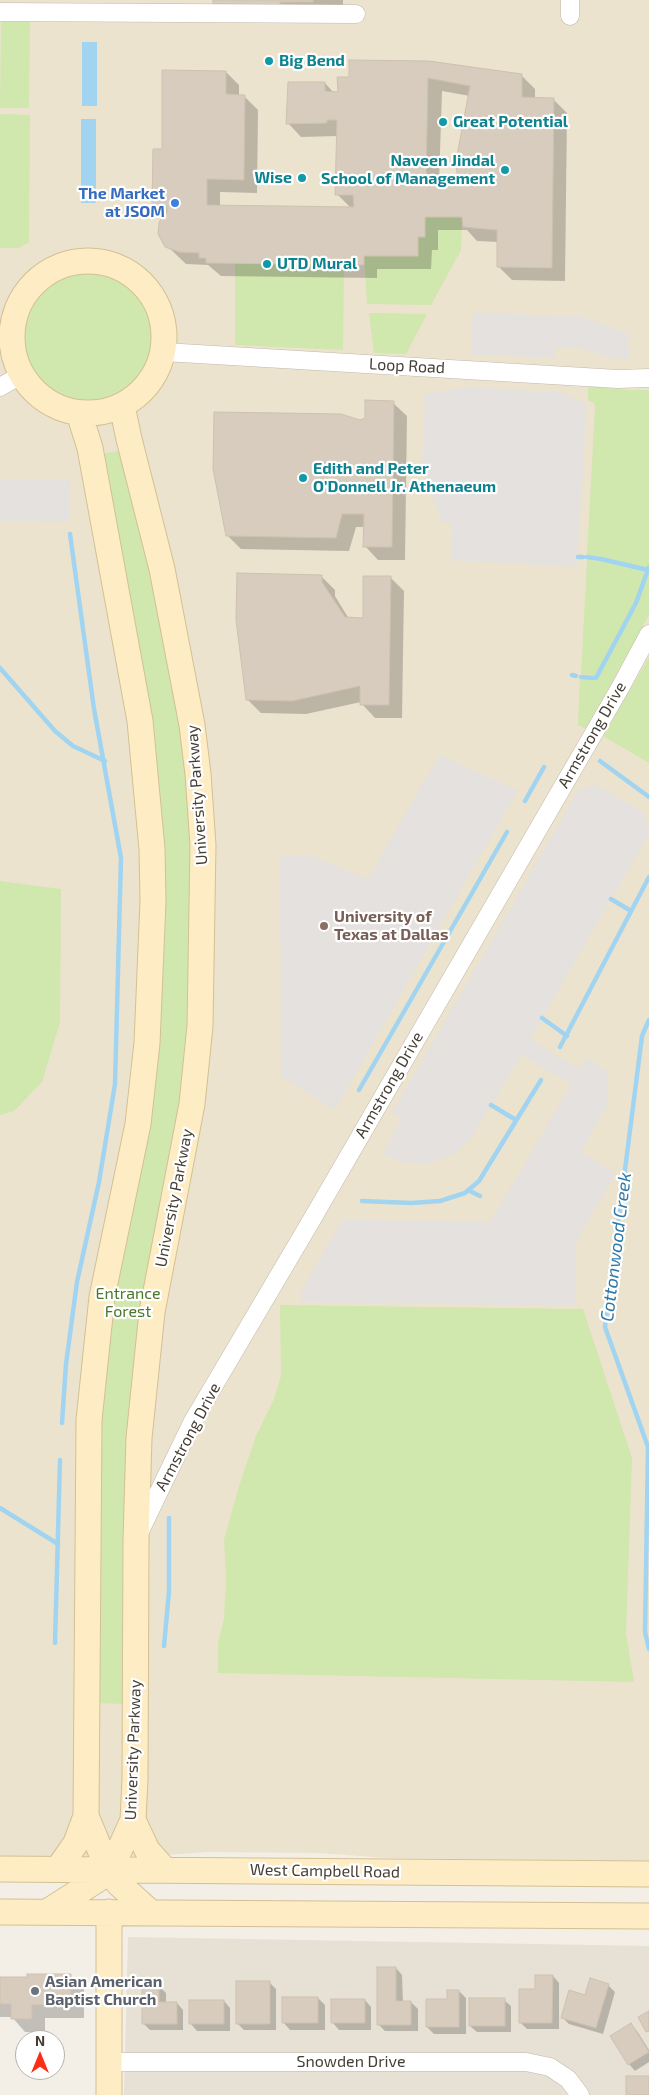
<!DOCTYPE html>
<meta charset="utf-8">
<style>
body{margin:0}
#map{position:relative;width:649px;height:2095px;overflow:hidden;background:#f3eee6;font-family:"Exo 2",sans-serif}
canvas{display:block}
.north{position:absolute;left:15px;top:2030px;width:50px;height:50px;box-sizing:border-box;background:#fff;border:1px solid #b5b2ae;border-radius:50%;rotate:0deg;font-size:14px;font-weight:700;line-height:20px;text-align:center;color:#453e35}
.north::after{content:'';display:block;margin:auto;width:18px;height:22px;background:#fa2d16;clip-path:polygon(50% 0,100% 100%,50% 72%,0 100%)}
</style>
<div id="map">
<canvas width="649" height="2095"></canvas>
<div class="north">N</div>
</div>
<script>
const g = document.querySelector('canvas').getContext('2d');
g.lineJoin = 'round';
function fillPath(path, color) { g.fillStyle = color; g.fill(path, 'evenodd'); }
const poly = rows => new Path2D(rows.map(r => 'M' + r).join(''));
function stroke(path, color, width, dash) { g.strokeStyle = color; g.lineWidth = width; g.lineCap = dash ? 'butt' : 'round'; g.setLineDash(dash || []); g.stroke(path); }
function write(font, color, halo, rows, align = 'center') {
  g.font = font + ' "Exo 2",sans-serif'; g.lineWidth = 4.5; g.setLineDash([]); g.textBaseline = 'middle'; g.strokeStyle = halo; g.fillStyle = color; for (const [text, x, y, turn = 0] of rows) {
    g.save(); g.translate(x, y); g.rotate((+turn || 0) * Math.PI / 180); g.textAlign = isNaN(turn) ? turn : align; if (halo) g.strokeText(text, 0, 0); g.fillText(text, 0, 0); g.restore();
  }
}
fillPath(poly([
 [128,1937,649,1946,649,2095,124,2095]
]), '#e7e0d4');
fillPath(poly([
 [0,0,649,0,649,1861,387,1858,318,1853,208,1852,140,1857,0,1856]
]), '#ece3cf');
fillPath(poly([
 [1,22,30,22,29,108,0,108],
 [0,114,30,115,29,242,19,248,0,248],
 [425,217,462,217,461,250,431,305,367,304,364,256,418,256,418,237,425,237],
 [235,263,344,265,343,350,235,345],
 '22 337a65 65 0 1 1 130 0a65 65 0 1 1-130 0Z',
 [369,313,427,314,406,354,374,353],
 [588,386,626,390,649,390,649,615,586,729,578,725,580,678,593,680,594,678,594,675,581,674,587,560,600,561,601,558,600,556,587,555,595,407,594,403,588,400],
 [121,450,176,673,191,780,193,1027,178,1138,125,1704,93,1703,96,1426,161,849,98,455],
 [649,657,649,763,603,736],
 [0,881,61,889,60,1022,42,1082,14,1111,0,1115],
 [280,1305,583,1309,632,1458,626,1633,634,1682,218,1673,218,1643,224,1619,226,1577,224,1540,239,1486,256,1436,274,1399,281,1376]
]), '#d0e7ae');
fillPath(poly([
 [473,312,584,317,630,335,626,347,631,349,628,359,608,358,585,349,557,347,555,349,555,358,471,355],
 [466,387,560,392,587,404,577,567,451,560,452,523,439,522,439,512,425,478,422,459,425,394],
 [0,479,70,480,69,522,0,521],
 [439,755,518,790,335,1110,281,1076,280,855,313,856,368,879],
 [596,785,645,813,649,834,530,1039,579,1069,586,1058,608,1071,608,1103,581,1152,615,1173,576,1243,575,1306,301,1302,301,1292,342,1220,491,1221,571,1084,521,1055,474,1134,453,1155,427,1164,405,1163,383,1154,401,1118,392,1113,579,789]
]), '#e4e1de');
fillPath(poly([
 [82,42,97,42,97,106,82,106],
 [81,119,96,119,96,203,81,203]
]), '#a1d4f0');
fillPath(poly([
 [214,0,343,0,343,7,228,17,214,4],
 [226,72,239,85,239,96,244,96,258,110,257,193,220,192,220,206,351,208,337,194,338,136,301,137,288,123,325,83,334,93,339,93,338,79,521,75,535,89,535,99,554,100,567,113,565,281,512,280,498,266,499,242,477,241,467,230,438,230,438,250,432,250,431,269,377,269,377,278,221,276,208,265,186,264,163,242,164,216,153,205,163,150],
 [442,91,470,96,460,188,439,184],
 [393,403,407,416,405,560,378,560,365,546,365,527,356,527,349,551,241,549,227,535,360,422],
 [321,576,335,590,335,596,349,619,364,619,390,577,404,591,402,718,375,718,362,704,361,702,306,714,261,713,247,699],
 [396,1968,402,1975,403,2002,411,2002,418,2009,418,2031,385,2031,378,2024],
 [70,1976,84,1989,84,2018,45,2018,45,2032,25,2032,12,2017,0,2017,0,1979],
 [553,1976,559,1983,559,2029,527,2029,520,2022],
 [269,1982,276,1989,276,2030,244,2030,237,2023],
 [608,1985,615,1992,603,2034,569,2024,562,2017,586,1996],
 [159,1986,166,1993,166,2003,177,2003,183,2010,183,2030,150,2030,143,2023],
 [459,1991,466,1998,466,2034,434,2034,427,2027],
 [318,1998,325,2005,325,2030,290,2030,284,2023],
 [365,2000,371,2007,371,2030,339,2030,333,2023],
 [504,2000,511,2006,511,2032,477,2032,470,2026],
 [224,2001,230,2008,230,2031,197,2031,191,2024],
 [631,2025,637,2031,649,2050,649,2062,635,2071,629,2064]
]), '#0003');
stroke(poly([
 [578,557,583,557],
 [587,557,601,559,648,570],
 [0,668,55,731,73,746,105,761],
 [572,675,576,676],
 [581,677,596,678,636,603,649,567],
 [600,761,649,797],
 [525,801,544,767],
 [611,899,631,911],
 [542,1018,567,1036],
 [649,1020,642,1036,605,1327,648,1447,645,1632,649,1649],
 [560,1047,649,877],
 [359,1090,507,832],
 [491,1105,516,1120],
 [468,1190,480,1196],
 [362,1201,411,1203,440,1201,465,1193,479,1181,541,1080],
 [62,1423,66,1364,77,1282,99,1182,115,1084,121,858,94,709,70,534],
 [0,1508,58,1544],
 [55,1643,60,1460],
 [164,1646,169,1591,169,1518]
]), '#a1d4f0', 4.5);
const building = poly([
 [213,0,313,0,313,2,280,2,280,5,213,4,213,0],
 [349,60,429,61,522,74,522,97,554,98,552,268,497,267,497,230,463,227,462,217,425,217,425,237,418,237,418,256,364,256,364,265,206,263,206,258,199,258,199,253,179,252,165,247,158,234,159,223,162,216,167,213,167,206,152,206,153,149,162,149,162,70,226,71,226,94,245,95,244,180,207,179,207,205,354,207,353,195,335,195,337,120,327,120,327,123,286,124,288,82,325,82,325,91,338,92,337,77,349,77,349,60],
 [428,78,470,86,456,161,458,186,426,180,428,78],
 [365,400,394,401,392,547,363,547,364,514,342,514,336,538,226,536,213,469,214,412,341,414,360,420,365,418,365,400],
 [237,573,322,575,322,582,345,617,363,618,363,576,391,576,389,705,360,705,360,686,292,701,246,700,236,620,237,573],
 [377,1967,396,1967,396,2001,411,2001,411,2025,377,2025,377,1967],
 [27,1974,71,1974,71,2005,32,2005,32,2019,11,2019,11,2004,0,2004,0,1977,27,1977,27,1974],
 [535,1975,553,1975,552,2023,519,2023,519,1989,535,1989,535,1975],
 [590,1978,609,1984,596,2028,561,2018,569,1990,585,1995,590,1978],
 [236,1981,270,1981,270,2024,236,2024,236,1981],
 [142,1985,159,1985,159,2002,177,2002,177,2024,142,2024,142,1985],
 [447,1990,459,1990,459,2027,426,2027,426,1999,447,1999,447,1990],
 [282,1997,318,1997,318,2023,282,2023,282,1997],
 [469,1998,505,1998,505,2026,469,2026,469,1998],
 [331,1999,365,1999,365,2023,331,2023,331,1999],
 [189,2000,224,2000,224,2024,189,2024,189,2000],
 [649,2011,649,2031,646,2032,638,2017,649,2011],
 [631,2023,649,2052,628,2065,610,2036,631,2023],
 [626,2076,649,2076,649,2095,626,2095,626,2076]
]);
fillPath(building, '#d7ccbe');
stroke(building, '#cfc1ae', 1);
const street = poly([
 [0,12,356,14],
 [570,16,570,0],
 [164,352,618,379,649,378],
 [0,387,21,375],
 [139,1533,193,1421,311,1221,620,688,649,634],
 [109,2062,526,2062,550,2067,568,2079,580,2095]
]);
const secondary = poly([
 '12 337a76 76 0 1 1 152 0a76 76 0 1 1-152 0Z',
 [79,413,90,448,140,721,152,849,153,901,147,1043,138,1124,102,1297,89,1420,86,1816,108,1869,119,1884,150,1912],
 [133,1820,147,1850,164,1869],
 [0,1869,649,1874],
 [58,1869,76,1843,86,1816],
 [0,1912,649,1916],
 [47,1912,100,1878,119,1851,133,1820,135,1779,136,1540,139,1438,152,1312,192,1104,200,1026,203,845,198,774,192,725,162,569,129,439,122,406],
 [109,2095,109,1912]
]);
stroke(street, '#c1b8ab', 19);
stroke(secondary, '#d3c095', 27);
stroke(street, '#fff', 18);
stroke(secondary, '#feedc4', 25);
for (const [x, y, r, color] of [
 [269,61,5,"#0f9aa8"],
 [443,122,5,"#0f9aa8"],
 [505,170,5,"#0f9aa8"],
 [302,178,5,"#0f9aa8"],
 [175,203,5,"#3f7fe0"],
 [267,264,5,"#0f9aa8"],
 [303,478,5,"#0f9aa8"],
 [324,926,5,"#8d6e63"],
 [35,1991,5,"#6b7280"]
]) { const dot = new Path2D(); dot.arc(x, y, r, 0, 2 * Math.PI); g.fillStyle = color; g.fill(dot); stroke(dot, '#fff', 2); }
write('bold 16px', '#0d838f', '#fff', [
 ["Big Bend",279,61],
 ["Great Potential",453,122],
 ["Naveen Jindal",495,161,"right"],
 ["School of Management",495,179,"right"],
 ["Wise",292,178,"right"],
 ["UTD Mural",277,264],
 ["Edith and Peter",313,469],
 ["O’Donnell Jr. Athenaeum",313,487]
], 'left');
write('bold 16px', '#366cbe', '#fff', [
 ["The Market",165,194],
 ["at JSOM",165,212]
], 'right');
write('16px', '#453e35', '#fff', [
 ["Loop Road",407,366,3],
 ["Armstrong Drive",592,735,-60],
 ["University Parkway",197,795,-94],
 ["Armstrong Drive",389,1085,-60],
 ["University Parkway",174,1198,-79],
 ["Armstrong Drive",188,1437,-62],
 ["University Parkway",133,1750,-88],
 ["West Campbell Road",325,1871,1],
 ["Snowden Drive",351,2062]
]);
write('bold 16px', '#785e54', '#fff', [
 ["University of",334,917],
 ["Texas at Dallas",334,935]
], 'left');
write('16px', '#4a7728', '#fff', [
 ["Entrance",128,1294],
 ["Forest",128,1312]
]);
write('bold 16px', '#5b616d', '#fff', [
 ["Asian American",45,1982],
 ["Baptist Church",45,2000]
], 'left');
write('italic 18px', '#2d7aa9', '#fff', [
 ["Cottonwood Creek",616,1247,-83]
]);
</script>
